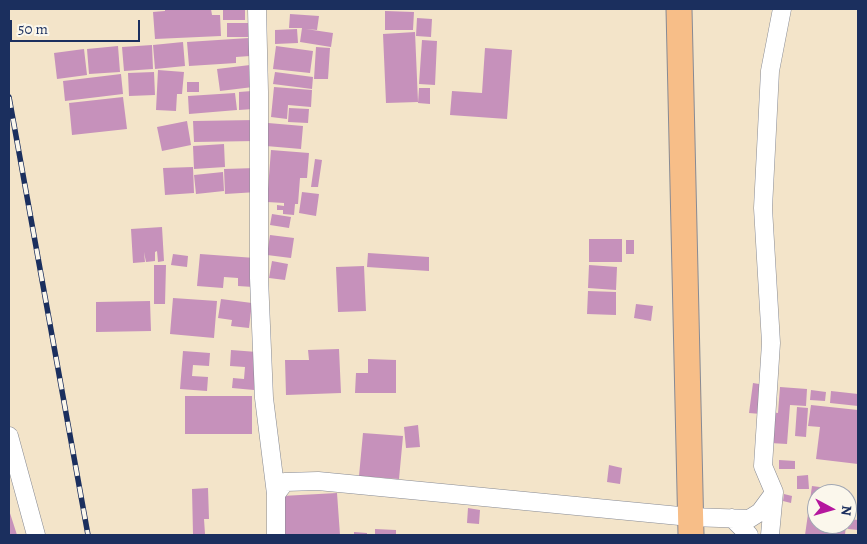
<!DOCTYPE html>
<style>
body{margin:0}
#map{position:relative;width:867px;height:544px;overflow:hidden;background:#f3e4c9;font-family:Alegreya,serif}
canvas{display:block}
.frame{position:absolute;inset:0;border:10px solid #1b2f5e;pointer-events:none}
.north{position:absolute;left:807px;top:484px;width:50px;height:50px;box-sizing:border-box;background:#fbf7ec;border:1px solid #a1a7b3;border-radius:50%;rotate:96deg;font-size:14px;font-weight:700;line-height:20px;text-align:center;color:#1b2f5e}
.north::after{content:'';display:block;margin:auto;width:18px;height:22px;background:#b5179e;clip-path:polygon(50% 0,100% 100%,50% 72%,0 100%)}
.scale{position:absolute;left:10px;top:20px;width:130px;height:22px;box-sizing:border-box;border:2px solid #1b2f5e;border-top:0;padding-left:6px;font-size:15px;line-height:18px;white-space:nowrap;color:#1b2f5e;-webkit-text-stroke:4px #fbf7ec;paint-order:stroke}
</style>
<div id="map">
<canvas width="867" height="544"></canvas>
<div class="frame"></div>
<div class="north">N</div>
<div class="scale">50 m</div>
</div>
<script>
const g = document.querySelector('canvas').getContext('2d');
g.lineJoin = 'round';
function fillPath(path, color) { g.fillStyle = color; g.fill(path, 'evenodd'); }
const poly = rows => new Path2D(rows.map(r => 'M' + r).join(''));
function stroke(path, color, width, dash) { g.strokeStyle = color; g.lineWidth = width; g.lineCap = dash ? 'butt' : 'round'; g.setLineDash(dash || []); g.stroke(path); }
fillPath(poly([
 [165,9,211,9,212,15,220,15,221,36,155,39,153,12,165,11],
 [223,9,245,9,245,20,223,20],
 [385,11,414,12,413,30,385,30],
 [290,14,319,16,317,30,306,29,333,33,331,47,300,42,302,28,289,28],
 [417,18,432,19,431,37,416,36],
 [227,23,250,23,250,37,227,37],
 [297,29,298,43,275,44,275,30],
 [415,32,418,102,386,103,383,34],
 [249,38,250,56,236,57,236,63,189,66,187,42],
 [422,40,437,41,435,85,419,84],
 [183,42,185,66,155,69,153,45],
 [152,45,153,69,124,71,122,47],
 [118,46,120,72,89,74,87,49],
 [276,46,313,51,310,73,273,69],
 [316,47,330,48,328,79,314,79],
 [485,48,512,50,507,119,450,115,452,91,482,93],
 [84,49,87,75,57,79,54,53],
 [250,65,253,87,220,91,217,69],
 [158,70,184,72,182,94,177,94,176,111,156,110],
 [154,72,155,95,129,96,128,73],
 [275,72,313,77,312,89,273,84],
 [121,74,123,94,65,101,63,81],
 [187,82,199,82,199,92,187,92],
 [274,87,312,90,311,107,288,105,287,119,271,117],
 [419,88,430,88,430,104,418,103],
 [252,91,253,109,239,110,239,92],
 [235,93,237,110,189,114,188,96],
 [123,97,127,129,72,135,69,103],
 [289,108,309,109,308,123,288,122],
 [256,120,256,141,194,142,193,121],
 [187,121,191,145,162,151,157,127],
 [268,123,303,126,301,149,266,146],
 [224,144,225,167,194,169,193,146],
 [271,150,309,153,307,178,300,178,298,204,295,204,294,215,283,214,283,210,277,210,277,205,284,206,284,203,267,202],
 [315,159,322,160,318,187,311,187],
 [193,167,194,193,165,195,163,168],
 [256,168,257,192,225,194,224,169],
 [223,172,224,191,196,194,194,175],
 [302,192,319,194,316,216,299,213],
 [272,214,291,217,289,228,270,225],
 [162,227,164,261,158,262,157,251,155,252,155,261,146,262,144,252,145,262,133,263,131,229],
 [270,235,294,238,291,258,267,255],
 [589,239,622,239,622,262,589,262],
 [626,240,634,240,634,254,626,254],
 [368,253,429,257,429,271,367,267],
 [173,254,188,256,187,267,171,265],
 [200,254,255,258,253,287,238,286,238,278,224,277,223,288,197,286],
 [272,261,288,264,285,280,269,278],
 [154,265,166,265,165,304,154,304],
 [589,265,617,267,616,290,588,288],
 [364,266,366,311,338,312,336,267],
 [588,291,616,292,616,315,587,314],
 [173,298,217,301,214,338,170,334],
 [221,299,252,303,249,328,231,326,232,320,218,318],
 [150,301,151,331,96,332,96,302],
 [636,304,653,306,651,321,634,318],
 [339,349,341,393,286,395,285,360,309,360,308,350],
 [231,350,257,352,254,390,232,388,233,378,244,379,245,367,230,366],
 [183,351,210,353,209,366,193,365,192,376,208,377,207,391,180,389],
 [368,359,396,360,396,393,355,393,356,373,368,373],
 [753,383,765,385,761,414,749,413],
 [780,387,807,389,806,406,790,405,787,444,770,443,772,412,778,413],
 [811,390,826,392,825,401,810,400],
 [831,391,858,394,858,406,830,403],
 [185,396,252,396,252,434,185,434],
 [811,405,858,410,858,464,816,459,820,427,808,426],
 [797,407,808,408,806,437,795,436],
 [418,425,420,447,406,448,404,427],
 [363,433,403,436,399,479,359,476],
 [779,460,795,461,795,469,779,469],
 [609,465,622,468,620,484,607,482],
 [808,475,809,489,797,489,797,476],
 [812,486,850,491,848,508,847,494,817,494,817,524,846,524,845,535,805,535],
 [208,488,209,519,204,519,205,534,193,534,192,489],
 [337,493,340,535,285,535,282,496],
 [784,494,792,496,791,503,783,501],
 [468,508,480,510,479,524,467,523],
 [9,510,17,535,9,535],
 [849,519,858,520,858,530,848,529],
 [375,529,396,530,396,535,375,535],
 [354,532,367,533,367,535,354,535]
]), '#c691bb');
const minor = poly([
 [257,9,259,92,259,278,264,398,276,494,276,535],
 [9,436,36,535],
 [276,494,285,482,318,481,690,517,749,519,760,512,774,493],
 [732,518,749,535],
 [770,535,774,492,763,466,771,343,763,208,770,71,782,9]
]);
const highway = poly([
 [679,9,691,535]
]);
stroke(minor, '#878a94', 19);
stroke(highway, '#878a94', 27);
stroke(minor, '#fff', 18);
stroke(highway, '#f7be88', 25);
const rail = poly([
 [9,97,88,535]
]);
stroke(rail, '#1b2f5e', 5.5);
stroke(rail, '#fbf7ec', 4, [11]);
</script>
